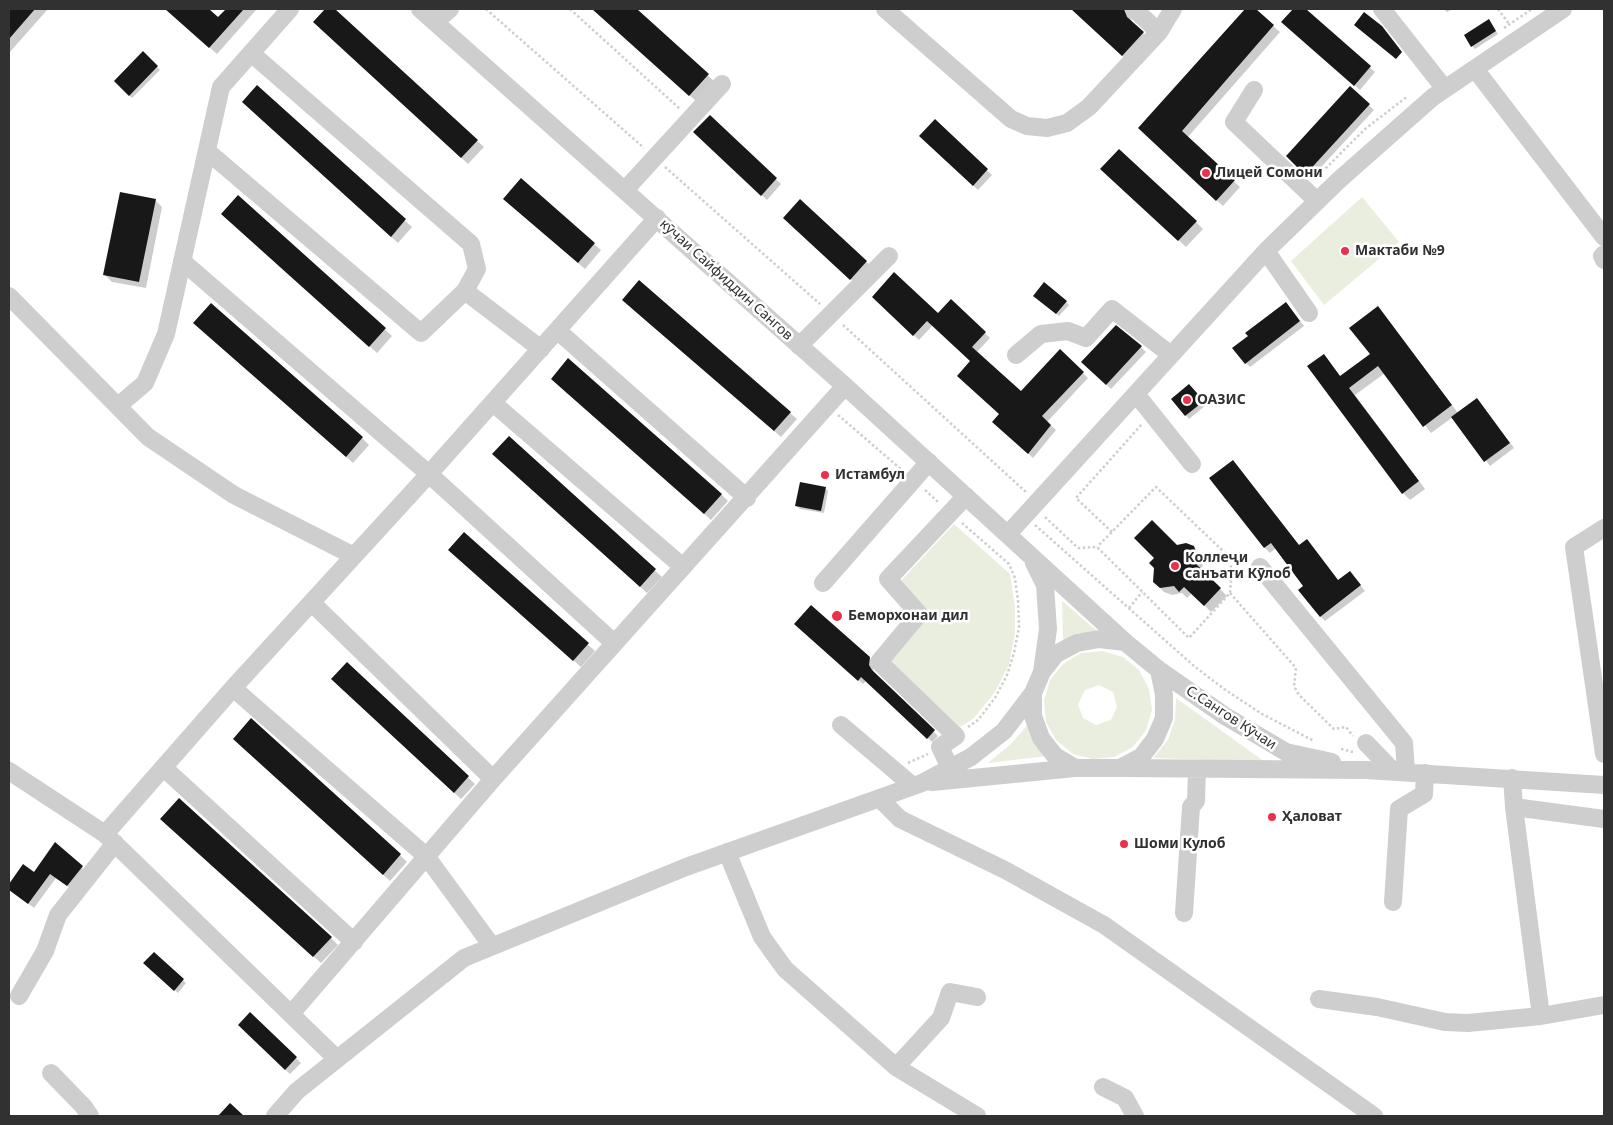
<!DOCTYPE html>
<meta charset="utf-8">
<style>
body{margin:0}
#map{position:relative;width:1613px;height:1125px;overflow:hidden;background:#fff;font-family:"Noto Sans",sans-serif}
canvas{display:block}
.frame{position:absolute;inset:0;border:10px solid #313131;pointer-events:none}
</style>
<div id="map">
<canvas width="1613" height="1125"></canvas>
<div class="frame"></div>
</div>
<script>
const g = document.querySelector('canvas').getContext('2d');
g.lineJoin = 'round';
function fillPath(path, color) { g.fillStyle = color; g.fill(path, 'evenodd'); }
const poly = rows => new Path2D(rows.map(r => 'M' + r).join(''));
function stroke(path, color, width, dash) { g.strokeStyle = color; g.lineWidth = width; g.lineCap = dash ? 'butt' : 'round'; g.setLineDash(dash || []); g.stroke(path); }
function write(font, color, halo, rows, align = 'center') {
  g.font = font + ' "Noto Sans",sans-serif'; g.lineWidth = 5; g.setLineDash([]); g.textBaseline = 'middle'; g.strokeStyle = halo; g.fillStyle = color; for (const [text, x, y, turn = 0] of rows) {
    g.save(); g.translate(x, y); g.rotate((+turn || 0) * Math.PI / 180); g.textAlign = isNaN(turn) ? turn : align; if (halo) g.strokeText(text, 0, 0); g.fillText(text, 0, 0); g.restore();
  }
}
fillPath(poly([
 [1362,197,1399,242,1324,305,1291,261],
 [954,524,1010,574,1015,607,1015,634,1009,664,995,692,974,718,960,727,891,662,892,654,923,613,898,584],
 [1062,601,1097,631,1063,641],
 [1102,651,1123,657,1139,670,1149,689,1152,710,1146,730,1133,747,1114,757,1093,759,1073,754,1056,740,1046,722,1044,701,1050,680,1063,664,1081,653],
 [1099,685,1113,692,1117,707,1111,720,1096,725,1083,718,1078,704,1085,690],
 [1176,698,1265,762,1153,758,1168,740,1175,720],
 [1029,723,1047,756,988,763,1011,744]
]), '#e9eedf');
fillPath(poly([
 [9,9,48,9,9,53],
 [166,9,207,9,218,19,227,9,257,9,217,54],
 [327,9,333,9,484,147,468,164,315,22],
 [593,9,635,9,715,82,697,102],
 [1072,9,1123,9,1130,16,1133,24,1150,40,1129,62],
 [1246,9,1254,9,1280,32,1187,138,1240,187,1223,206,1140,128],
 [1294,9,1304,9,1375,72,1360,90,1283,22],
 [1444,9,1453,9,1447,12],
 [1489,21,1498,34,1475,49,1472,46],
 [143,53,160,70,132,98,115,81],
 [257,87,412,227,398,243,250,109],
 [1350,88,1374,110,1310,179,1287,156],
 [710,116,781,184,767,200,695,132],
 [935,121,992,175,978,190,921,136],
 [1109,175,1196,222,1203,229,1186,247],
 [521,180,601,250,585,269,512,206],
 [238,197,392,336,377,353,230,220],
 [155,200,162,207,146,288,112,282,105,275],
 [800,201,872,267,856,284,784,218],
 [873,297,938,315,951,301,990,338,976,353,1021,393,1060,351,1088,378,1047,422,1056,430,1033,458,999,427,1001,414,972,361,933,325,919,340],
 [1038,299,1066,302,1069,305,1059,316],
 [630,307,790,413,797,419,781,437],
 [1290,308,1304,326,1250,367,1246,363],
 [1378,308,1458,413,1477,399,1514,448,1490,466,1453,417,1431,433,1385,373,1355,395,1425,489,1410,500,1403,493,1308,367,1323,355,1341,377,1371,355],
 [202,330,362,438,369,445,353,463],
 [1141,347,1146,352,1111,389,1083,362],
 [559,386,721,494,728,501,711,520],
 [1192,388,1206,405,1189,419,1173,399],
 [509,438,662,577,647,593,501,461],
 [1211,478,1300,546,1312,546,1339,581,1355,578,1365,591,1325,621,1320,616,1305,586,1276,548,1270,553,1265,548],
 [825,488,828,491,824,513,800,509,797,506],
 [464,534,595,651,581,667,457,557],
 [1176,546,1193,547,1203,561,1202,571,1227,596,1211,612,1192,593,1187,598,1182,593,1172,595,1164,592,1157,585],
 [800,629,869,658,874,664,873,671,876,676,938,736,932,742,866,681,863,684],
 [347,664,475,784,461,799,340,686],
 [241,746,400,855,407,862,390,881],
 [169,826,331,938,338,945,321,963],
 [72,860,87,872,73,890,56,878,34,908,9,889,23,866,34,874],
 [154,954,186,983,178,993,145,963],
 [250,1014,301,1063,290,1074,239,1025]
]), '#0003');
fillPath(poly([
 [9,9,35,9,9,39],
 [165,9,209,9,218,17,226,9,244,9,209,48],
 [325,9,335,9,478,140,461,158,313,22],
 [592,9,637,9,709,74,689,96],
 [1071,9,1124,9,1127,17,1144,32,1122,56],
 [1245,9,1256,9,1274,25,1182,131,1235,180,1216,201,1138,128],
 [1293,9,1306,9,1371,66,1354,86,1281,22],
 [1364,12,1382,26,1402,52,1396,59,1354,25],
 [1489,19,1496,31,1471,47,1464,35],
 [143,51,158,66,129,96,114,81],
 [257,85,406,219,391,237,242,102],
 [1350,86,1370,104,1305,175,1286,156],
 [710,115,777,178,761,196,693,132],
 [935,119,988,169,973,186,919,136],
 [1119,149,1197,221,1178,241,1100,169],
 [521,178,595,243,578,263,503,199],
 [120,192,156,199,139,282,103,275],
 [238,195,386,328,369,347,221,214],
 [800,199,867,261,850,280,783,218],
 [894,272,938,313,951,299,986,332,972,347,1021,391,1060,349,1084,372,1042,416,1051,425,1028,454,992,422,999,414,957,376,970,361,927,321,913,336,872,297],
 [639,280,791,412,774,431,622,300],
 [1044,282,1067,301,1056,314,1033,296],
 [1286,302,1300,321,1245,364,1232,348,1248,336,1245,333],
 [211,303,363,437,346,457,193,323],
 [1378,306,1452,405,1423,427,1378,366,1349,388,1419,481,1402,494,1307,366,1324,354,1340,376,1370,354,1349,328],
 [1116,325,1142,346,1106,385,1081,362],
 [568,358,722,494,704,514,551,379],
 [1189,384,1204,401,1185,416,1171,399],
 [1477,398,1510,443,1484,462,1451,417],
 [509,436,656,569,640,587,492,454],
 [1233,460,1299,545,1307,539,1338,580,1350,571,1361,585,1320,617,1298,590,1303,586,1271,543,1264,548,1209,478],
 [800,482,826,487,821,511,795,506],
 [1152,520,1177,545,1186,543,1194,546,1197,554,1195,563,1221,588,1204,606,1184,587,1179,592,1174,586,1160,588,1153,582,1154,568,1149,563,1154,558,1134,538],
 [464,532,589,643,573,661,448,550],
 [811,605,870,657,869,665,872,670,935,730,927,739,861,677,858,681,794,624],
 [347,662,469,776,454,793,331,679],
 [251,718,401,854,383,875,233,739],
 [179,798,332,937,313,957,160,819],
 [55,842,83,866,67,886,50,874,28,904,9,890,9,884,23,864,34,872],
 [154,952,184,979,174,991,143,963],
 [250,1012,297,1057,285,1070,238,1025],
 [230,1103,244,1116,218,1116]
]), '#181818');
stroke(poly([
 [486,9,644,148],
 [570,9,680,109],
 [1498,9,1509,24],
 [1504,28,1532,9],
 [665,167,820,304],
 [1315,179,1365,129,1408,96],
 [843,325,1027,493],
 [838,415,902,470],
 [925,490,939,503],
 [1045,517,1078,548,1097,547,1189,638,1230,593,1232,569,1224,552,1156,487,1097,547],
 [962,523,1009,564,1015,578,1018,601,1019,627,1014,653,1007,675,995,698,978,720,968,727],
 [1035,525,1194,666,1224,689,1262,714,1314,741],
 [1112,532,1076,498,1142,424],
 [1230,593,1296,668,1294,686,1299,695,1334,729,1346,727,1353,736],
 [1129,608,1142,592],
 [1341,749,1353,752],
 [908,763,928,754]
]), '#cecece', 2.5, [2.5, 2.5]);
stroke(poly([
 [420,9,845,386,1125,642],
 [885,9,1011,119,1027,126,1047,128,1067,123,1089,107,1159,32,1173,9],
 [1134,9,1159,32],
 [1382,9,1445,89],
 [435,22,450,9],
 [251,53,471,244,477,269,465,291,541,349],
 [1475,69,1604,237],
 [1254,90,1234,122,1317,201],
 [207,151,421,333,465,291],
 [625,190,722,84],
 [1266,251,1309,313],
 [1604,254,1602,256,1604,260],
 [182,261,429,474,614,643],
 [9,296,148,437,234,495,354,556],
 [558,331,747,498],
 [799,346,889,256],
 [1016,355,1041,334,1068,331,1086,338,1112,309,1171,355],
 [1136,394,1192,464],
 [493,403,683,567],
 [118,406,145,383,166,334,221,87,290,9],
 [1604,528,1574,547,1604,754],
 [1008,534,1266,251,1339,180,1433,97,1563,9],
 [1034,563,1045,585,1048,629,1042,672],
 [1260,567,1404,743,1406,772],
 [823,583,929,462],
 [312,603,493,779],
 [1159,670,1225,716,1286,752,1332,762],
 [233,688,426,856,492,946],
 [841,725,913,786],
 [1366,743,1393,771],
 [164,768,354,942],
 [950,768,940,747,956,736,879,662,919,614,888,579,966,496],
 [1123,768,1366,770,1604,785],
 [9,771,105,834,337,1059],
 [1512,778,1514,807,1604,819],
 [932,782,1075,768],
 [879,798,900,819,1005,870,1104,925,1374,1116],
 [1514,807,1541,1016,1604,1005],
 [105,834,233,688,429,474,657,218],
 [727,852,762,937,785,969,896,1067,977,1116],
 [1393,902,1399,809,1424,794,1425,773],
 [1184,913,1191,807,1196,801,1197,769],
 [19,996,45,951,58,915,115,843],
 [1319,999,1377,1007,1445,1022,1468,1023,1541,1016],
 [291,1014,493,779,845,386],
 [896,1067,941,1018,950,992,977,997],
 [51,1073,84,1107,90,1116],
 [1103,1087,1125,1098,1135,1116],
 [275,1116,297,1091,464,958,686,867,922,783,971,757,1004,731,1033,693,1042,672,1056,654,1077,643,1099,639,1125,642,1159,670,1164,695,1164,718,1155,739,1141,757,1120,768,1075,768,1055,756,1041,738,1033,716,1033,693]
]), '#cecece', 18);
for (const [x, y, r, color] of [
 [1206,173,5,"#eb304d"],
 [1345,251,5,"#eb304d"],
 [1187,400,5,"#eb304d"],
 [825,475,5,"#eb304d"],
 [1175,566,5,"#eb304d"],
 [837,616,6,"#eb304d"],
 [1272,817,5,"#eb304d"],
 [1124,844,5,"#eb304d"]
]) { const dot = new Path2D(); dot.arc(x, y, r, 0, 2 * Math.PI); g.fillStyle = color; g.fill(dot); stroke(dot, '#fff', 2); }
write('bold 14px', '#313131', '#fff', [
 ["Лицей Сомони",1216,173],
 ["Мактаби №9",1355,251],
 ["ОАЗИС",1197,400],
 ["Истамбул",835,475],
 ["Коллеҷи",1185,558],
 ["санъати Кӯлоб",1185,574],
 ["Беморхонаи дил",848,616],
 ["Ҳаловат",1282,817],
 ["Шоми Кулоб",1134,844]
], 'left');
write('14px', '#313131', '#fff', [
 ["кӯчаи Сайфиддин Сангов",726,280,42],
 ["С.Сангов Кӯчаи",1231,718,33]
]);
</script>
